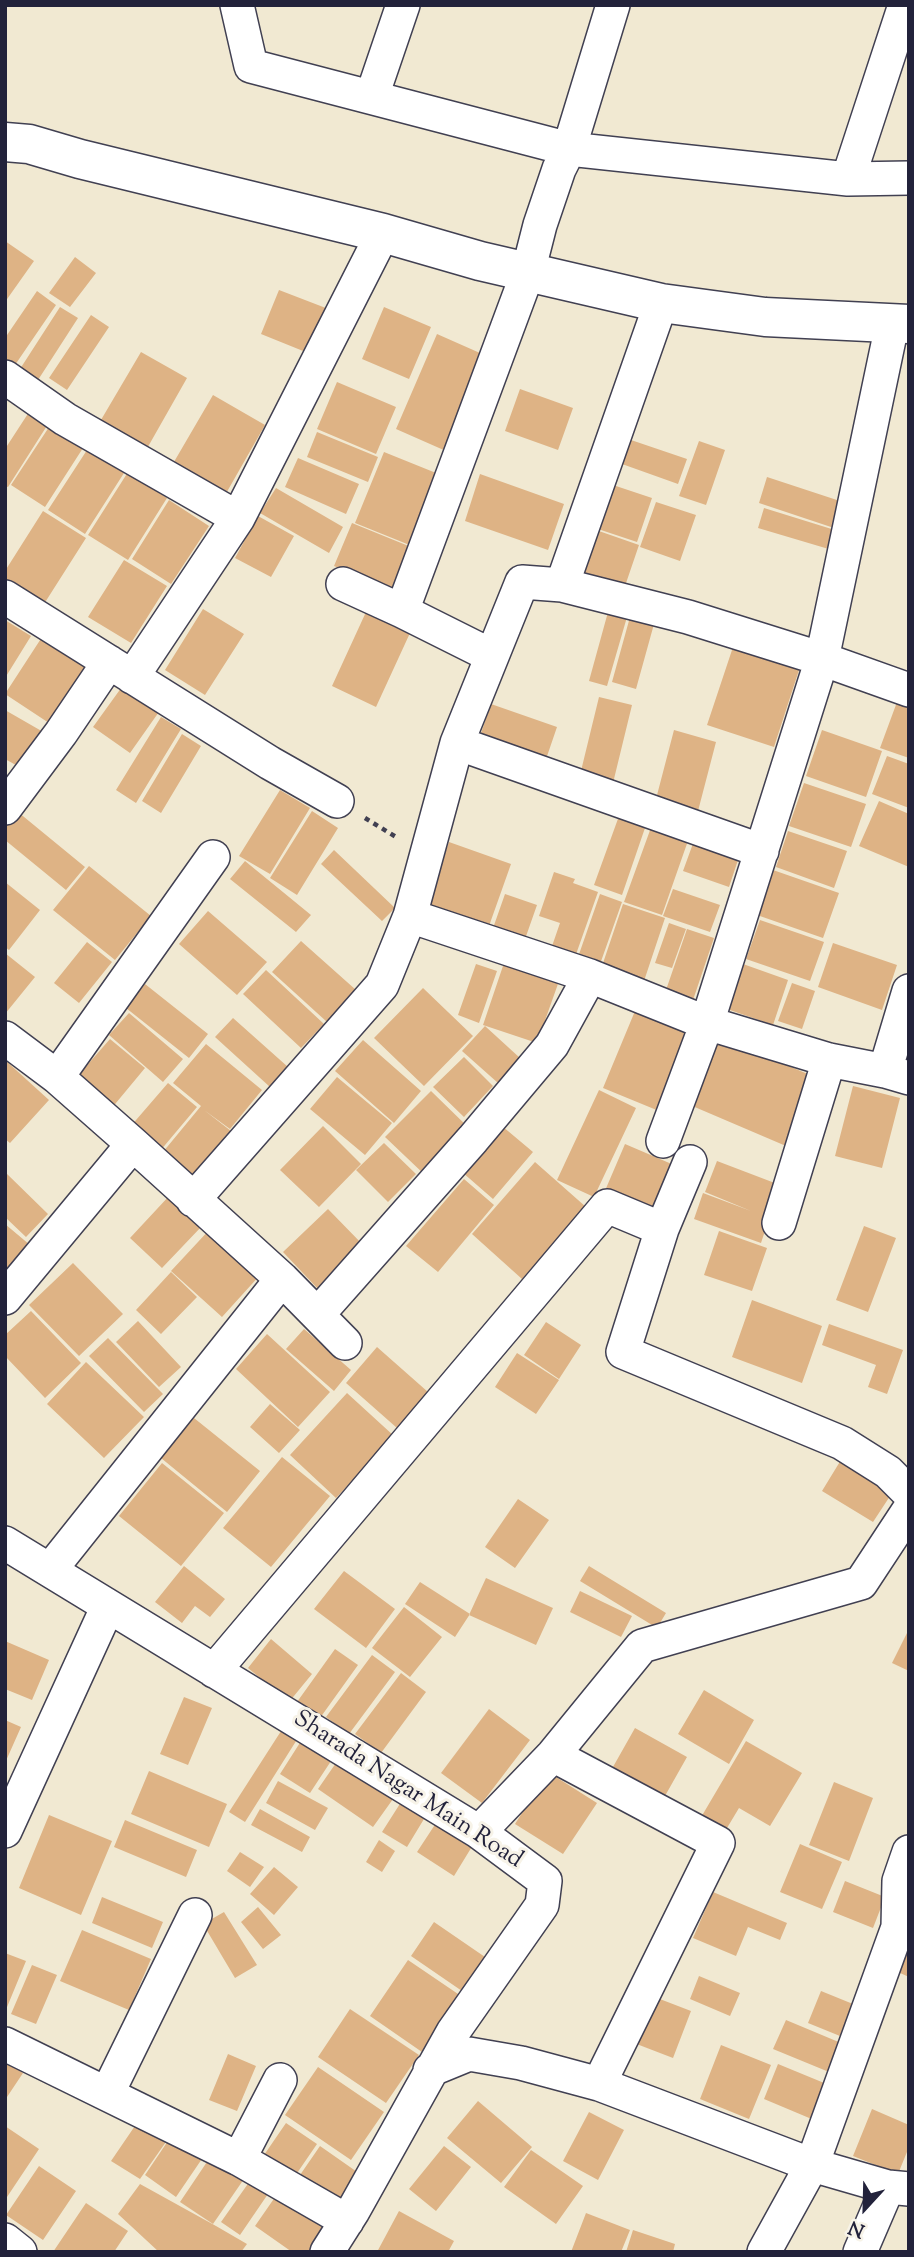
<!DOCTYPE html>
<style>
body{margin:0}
#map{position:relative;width:914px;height:2257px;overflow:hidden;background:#f1e9d2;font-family:"Sorts Mill Goudy",serif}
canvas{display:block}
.frame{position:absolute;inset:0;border:7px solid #22223b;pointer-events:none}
.north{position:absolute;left:830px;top:2173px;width:70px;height:70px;-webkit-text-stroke:5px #f7f3e8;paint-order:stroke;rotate:202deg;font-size:19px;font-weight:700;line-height:28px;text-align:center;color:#22223b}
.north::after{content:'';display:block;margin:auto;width:24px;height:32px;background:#22223b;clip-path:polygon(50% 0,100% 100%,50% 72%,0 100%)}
</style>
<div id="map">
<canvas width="914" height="2257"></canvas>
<div class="frame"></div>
<div class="north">N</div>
</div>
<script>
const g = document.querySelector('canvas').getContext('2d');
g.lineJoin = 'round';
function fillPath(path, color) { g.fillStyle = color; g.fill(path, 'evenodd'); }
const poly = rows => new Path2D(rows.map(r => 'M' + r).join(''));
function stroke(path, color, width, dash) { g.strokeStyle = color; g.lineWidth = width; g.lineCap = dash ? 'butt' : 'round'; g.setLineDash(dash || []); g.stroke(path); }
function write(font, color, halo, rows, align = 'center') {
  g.font = font + ' "Sorts Mill Goudy",serif'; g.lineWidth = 6; g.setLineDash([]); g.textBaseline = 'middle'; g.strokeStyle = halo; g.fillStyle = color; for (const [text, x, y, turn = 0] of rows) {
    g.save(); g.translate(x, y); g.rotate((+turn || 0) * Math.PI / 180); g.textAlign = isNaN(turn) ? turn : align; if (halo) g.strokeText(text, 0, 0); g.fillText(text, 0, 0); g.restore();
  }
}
fillPath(poly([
 [5,241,34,261,5,302],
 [75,257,96,273,70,307,49,293],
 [279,290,331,310,313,355,261,334],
 [37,291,56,305,15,365,5,359,5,338],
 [60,307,78,318,38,380,20,369],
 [384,307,431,327,409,379,362,359],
 [91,315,109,327,67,390,49,378],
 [437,334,489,357,455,455,396,429],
 [141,352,187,378,145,452,98,425],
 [337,382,396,407,376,454,317,429],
 [520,389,573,408,558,450,505,431],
 [213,395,265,425,224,497,171,467],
 [31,409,50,421,8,487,5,486,5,449],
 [49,427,83,448,45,507,11,485],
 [317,432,378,457,368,482,307,457],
 [631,440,687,459,678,484,622,464],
 [699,441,725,450,706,505,679,496],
 [87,450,124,473,85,534,48,510],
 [384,452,441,475,412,546,355,523],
 [298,458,359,484,346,514,285,487],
 [128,472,167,498,128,560,88,535],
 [480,474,564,504,548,550,465,521],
 [767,477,846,503,837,529,759,503],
 [610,484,652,498,637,542,595,528],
 [276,488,343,527,329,553,260,513],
 [169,500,209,526,171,584,132,559],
 [656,502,696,515,680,561,640,547],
 [764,508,838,531,832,550,758,528],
 [43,511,86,538,44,604,5,580,5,571],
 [258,516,294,536,271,577,235,558],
 [352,523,411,547,393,590,334,566],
 [596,530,639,545,624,589,581,574],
 [124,560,167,586,131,643,88,617],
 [203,609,244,634,205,695,165,670],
 [366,612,410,633,376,707,332,686],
 [608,612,627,617,607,686,589,681],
 [630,617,654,624,636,689,612,682],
 [5,620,31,636,5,678],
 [44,634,92,665,52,725,5,694],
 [733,647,799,670,774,747,707,725],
 [124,684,161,709,130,753,93,727],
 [599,697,632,705,613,783,580,775],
 [897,702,909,706,909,758,880,748],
 [491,704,557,727,544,765,478,742],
 [5,710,45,733,23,769,5,759],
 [161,717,181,729,136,803,116,790],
 [674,730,716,742,698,811,656,799],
 [822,730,882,751,866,797,806,776],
 [182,734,201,746,161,813,142,801],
 [887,756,909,764,909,808,872,794],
 [804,783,866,804,851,847,789,826],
 [280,790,310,808,270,874,239,856],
 [879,801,909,814,909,867,859,846],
 [312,811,338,828,297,895,270,878],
 [18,812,85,867,66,890,5,840,5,828],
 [619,816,646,825,622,895,594,885],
 [653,822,690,835,662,915,624,902],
 [788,831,847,851,834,888,776,867],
 [695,838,740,854,729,887,683,871],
 [449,842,511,864,489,926,427,904],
 [334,850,395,908,382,921,321,864],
 [245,861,311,915,296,932,230,879],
 [89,866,151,916,115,960,53,910],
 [773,870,839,893,823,938,757,915],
 [554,872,575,879,573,883,598,892,574,960,550,952,560,923,539,916],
 [5,882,40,910,9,950,5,947],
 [673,889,720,905,710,932,663,916],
 [505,894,537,905,524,942,492,931],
 [600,894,622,902,599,967,577,960],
 [623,904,665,918,644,981,602,966],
 [208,911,267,962,237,995,179,944],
 [760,920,824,942,810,981,746,959],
 [669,923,686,929,672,968,655,963],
 [687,929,714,938,693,1000,666,990],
 [301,941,356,990,327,1022,272,972],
 [87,942,112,962,79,1003,54,983],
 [833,943,897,965,882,1010,818,987],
 [5,953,35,977,5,1014],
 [504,963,559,981,537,1043,483,1025],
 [476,964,497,971,479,1023,458,1015],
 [743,964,788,980,773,1025,727,1009],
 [266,970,324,1024,301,1048,243,994],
 [792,983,815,991,802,1029,778,1021],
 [145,984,208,1034,189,1058,126,1008],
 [423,988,473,1036,424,1086,374,1038],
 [635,1011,691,1035,659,1111,603,1088],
 [129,1013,183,1059,163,1082,109,1035],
 [233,1018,288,1067,270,1087,215,1037],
 [485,1026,520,1058,498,1083,462,1051],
 [719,1037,815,1077,786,1146,690,1105],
 [110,1039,145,1068,111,1109,75,1079],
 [363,1040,421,1091,394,1123,335,1071],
 [206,1044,262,1090,230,1129,204,1110,231,1131,187,1183,158,1158,201,1106,173,1083],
 [464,1057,493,1086,464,1117,433,1087],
 [5,1060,49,1100,10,1143,5,1139],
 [337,1077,392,1123,365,1155,310,1109],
 [168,1083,197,1107,160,1151,130,1127],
 [853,1086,900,1098,882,1168,835,1156],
 [599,1090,636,1108,594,1197,557,1180],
 [431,1091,471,1130,426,1176,385,1137],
 [323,1126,361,1164,319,1207,280,1170],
 [502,1126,533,1152,493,1199,462,1172],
 [384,1143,416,1174,388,1202,356,1170],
 [625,1144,674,1165,654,1214,604,1193],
 [717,1161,780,1185,761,1243,694,1219,703,1193,751,1211,705,1192],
 [535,1162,586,1207,522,1279,472,1234],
 [5,1172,48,1214,26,1237,5,1217],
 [464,1179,494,1205,438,1272,406,1246],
 [170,1195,202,1226,162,1268,130,1238],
 [328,1209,365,1247,320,1291,283,1252],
 [5,1224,30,1245,5,1272],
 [864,1226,896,1238,868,1312,836,1300],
 [211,1228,261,1274,222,1317,171,1271],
 [719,1231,767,1248,752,1291,704,1275],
 [73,1263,123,1314,79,1356,29,1305],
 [171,1272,197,1297,161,1334,136,1310],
 [752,1300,822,1326,802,1383,732,1357],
 [31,1311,81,1363,45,1398,5,1356,5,1335],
 [138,1321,181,1367,159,1387,116,1342],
 [546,1322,581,1345,559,1379,524,1355],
 [829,1324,903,1350,887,1394,868,1387,876,1365,822,1345],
 [304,1329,351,1370,334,1391,286,1349],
 [267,1334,330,1392,298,1427,236,1369],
 [108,1338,163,1394,144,1412,89,1356],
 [377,1347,428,1392,397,1428,346,1383],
 [517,1353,559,1380,536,1414,495,1387],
 [86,1362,144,1417,104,1458,47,1404],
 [347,1393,394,1436,336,1498,290,1455],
 [270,1404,300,1430,279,1453,250,1427],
 [194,1418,260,1471,227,1512,161,1458],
 [844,1455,896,1487,873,1522,822,1491],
 [282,1457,330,1496,271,1567,223,1528],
 [162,1463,224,1513,181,1566,119,1516],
 [518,1499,549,1520,515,1568,485,1547],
 [184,1566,225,1599,210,1617,195,1606,182,1623,155,1602],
 [589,1566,666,1613,657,1628,580,1581],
 [344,1571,395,1609,366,1648,314,1609],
 [486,1578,553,1608,536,1645,469,1615],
 [420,1582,470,1614,455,1637,405,1604],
 [580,1591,632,1616,621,1637,570,1612],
 [404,1607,442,1637,410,1677,372,1648],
 [909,1629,909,1671,892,1663],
 [271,1639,312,1674,289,1702,248,1668],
 [5,1641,49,1660,32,1700,5,1689],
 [335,1649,358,1665,320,1718,297,1702],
 [372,1655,395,1672,349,1734,326,1717],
 [401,1673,426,1692,381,1753,355,1734],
 [704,1690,754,1720,729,1764,678,1734],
 [184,1697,212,1708,188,1765,160,1754],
 [489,1709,530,1740,482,1803,441,1773],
 [5,1720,21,1727,5,1763],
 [283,1728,298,1738,245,1822,229,1812],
 [635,1728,687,1757,661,1803,609,1774],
 [303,1738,333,1758,310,1793,280,1774],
 [746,1741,802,1773,770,1826,739,1808,724,1833,700,1819],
 [338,1760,393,1799,373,1827,318,1789],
 [149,1771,227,1804,209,1847,131,1814],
 [548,1772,597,1803,563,1854,515,1824],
 [278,1781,328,1808,315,1830,266,1803],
 [834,1782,873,1798,849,1861,809,1845],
 [403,1799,427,1814,407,1847,382,1832],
 [260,1809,310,1837,302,1852,251,1825],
 [49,1815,112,1841,81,1915,19,1888],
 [440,1817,476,1840,454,1876,417,1852],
 [125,1820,197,1850,186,1877,114,1847],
 [379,1840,395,1851,382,1872,366,1862],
 [800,1844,842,1862,822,1909,780,1892],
 [240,1852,264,1867,250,1887,227,1871],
 [274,1867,298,1887,274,1915,250,1894],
 [845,1881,885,1897,873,1928,833,1912],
 [713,1892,787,1923,780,1940,748,1927,736,1956,693,1938],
 [102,1897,163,1922,152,1948,92,1923],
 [258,1907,281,1935,263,1949,241,1922],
 [224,1912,257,1965,235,1978,203,1924],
 [434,1922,485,1957,462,1991,411,1956],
 [909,1925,909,1977,889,1968],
 [82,1930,151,1959,129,2010,60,1981],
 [5,1953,26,1961,5,2012],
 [408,1960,461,1996,422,2052,370,2016],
 [32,1965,57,1975,36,2024,11,2014],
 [699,1976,740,1993,730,2016,690,1999],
 [821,1991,853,2004,840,2036,808,2023],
 [652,1996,691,2011,673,2058,634,2043],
 [350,2009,419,2055,386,2103,318,2057],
 [786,2020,841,2043,829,2072,773,2049],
 [721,2045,771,2065,749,2119,700,2099],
 [228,2054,256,2066,237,2111,209,2100],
 [5,2061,23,2073,5,2100],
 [778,2064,829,2085,814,2120,764,2099],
 [318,2067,384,2112,351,2160,285,2115],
 [478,2101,532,2147,501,2183,447,2138],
 [872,2109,909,2125,909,2147,898,2174,853,2156],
 [589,2112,624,2130,598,2180,563,2161],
 [139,2120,168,2139,140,2179,111,2161],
 [286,2123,317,2144,293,2179,262,2158],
 [5,2126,39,2149,5,2200],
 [176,2129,208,2150,176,2197,145,2175],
 [320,2146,360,2174,341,2203,300,2175],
 [444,2146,471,2167,436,2211,409,2189],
 [531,2150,583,2186,556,2224,504,2187],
 [213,2153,246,2176,213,2224,180,2202],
 [39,2166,76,2191,43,2240,6,2215],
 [252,2178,270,2191,240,2235,221,2222],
 [140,2184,216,2226,247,2244,241,2252,159,2252,118,2214],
 [280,2190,330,2223,311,2252,292,2252,255,2226],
 [86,2203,128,2231,114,2252,53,2252],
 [399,2211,454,2241,448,2252,377,2252],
 [586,2213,630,2230,621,2252,571,2252],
 [633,2230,675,2244,673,2252,626,2252]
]), '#deb385');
const street = poly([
 [237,5,251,66,569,149,848,179,909,178],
 [372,96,403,5],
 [848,179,905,5],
 [892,325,822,659,909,690],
 [5,377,65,419,238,518],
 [343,584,402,611,492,656],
 [562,585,661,303],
 [5,597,270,763,337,801],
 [402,611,528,272,540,225,559,169,569,149,613,5],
 [132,677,238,518,383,233],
 [457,743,762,851],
 [5,808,61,733,109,662],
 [410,916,457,743,522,582,562,585,688,617,822,659,707,1023,663,1141],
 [5,1038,57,1077,133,1144,282,1279,345,1343],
 [885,1071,909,991],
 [57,1077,213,857],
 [690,1162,662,1229,623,1352,842,1443,888,1472,909,1493],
 [193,1200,382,985,410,916,590,976,707,1023,829,1060,885,1071,909,1078],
 [779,1223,829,1060],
 [5,1298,133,1144],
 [318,1314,473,1139,552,1045,590,976],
 [5,1543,479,1832,545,1881,542,1905,453,2032,353,2211,327,2252],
 [50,1570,282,1279],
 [214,1671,607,1206,662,1229],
 [553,1755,718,1843,599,2084],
 [5,1831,108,1606],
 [479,1832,553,1755,642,1646,861,1583,909,1510],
 [5,2044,239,2159,347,2221],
 [430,2070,469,2054,521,2063,599,2084,812,2165,888,2187,909,2189],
 [107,2094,195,1915],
 [239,2159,280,2080],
 [5,2240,20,2252],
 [764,2252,812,2165,898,1927,899,1881,909,1852],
 [860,2252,888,2187]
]);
const secondary = poly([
 [5,142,29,144,80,159,383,233,480,261,661,303,765,317,909,324]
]);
stroke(street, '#414052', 36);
stroke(secondary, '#414052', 41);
stroke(poly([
 [365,818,396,837]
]), '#414052', 4.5, [5, 5]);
stroke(street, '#fff', 33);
stroke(secondary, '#fff', 38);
write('24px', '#22223b', '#f7f3e8', [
 ["Sharada Nagar Main Road",407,1791,33]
]);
</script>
